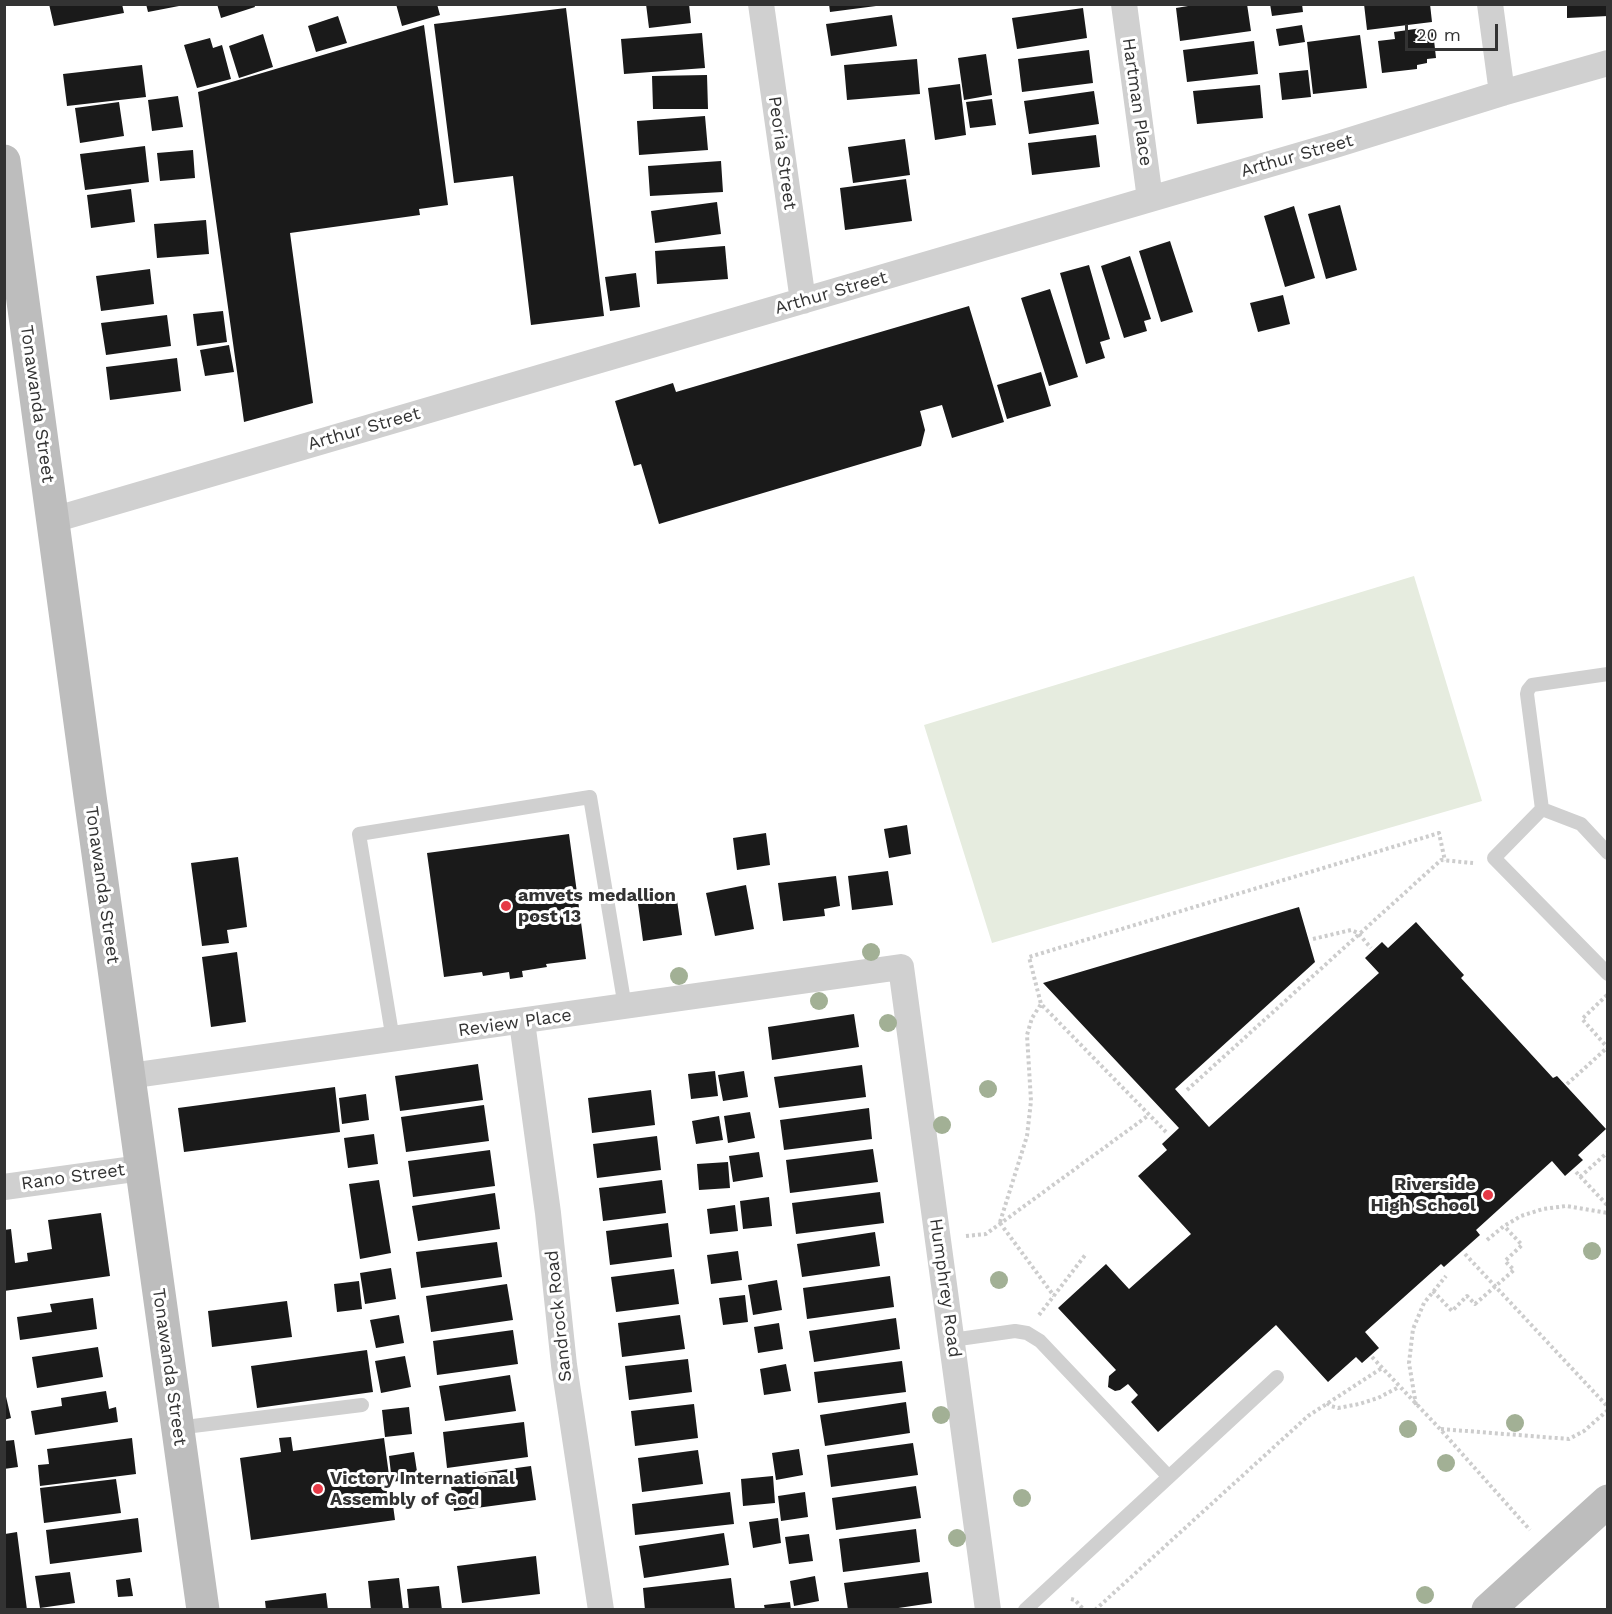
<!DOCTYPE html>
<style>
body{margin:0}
#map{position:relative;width:1612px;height:1614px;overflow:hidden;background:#fff;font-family:"Work Sans",sans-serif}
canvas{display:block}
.frame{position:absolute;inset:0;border:6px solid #333;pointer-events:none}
.scale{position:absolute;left:1405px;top:24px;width:93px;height:27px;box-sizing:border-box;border:3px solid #333;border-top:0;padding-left:8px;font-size:18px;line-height:21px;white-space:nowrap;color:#333;-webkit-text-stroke:4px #fff;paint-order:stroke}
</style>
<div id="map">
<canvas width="1612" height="1614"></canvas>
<div class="frame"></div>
<div class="scale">20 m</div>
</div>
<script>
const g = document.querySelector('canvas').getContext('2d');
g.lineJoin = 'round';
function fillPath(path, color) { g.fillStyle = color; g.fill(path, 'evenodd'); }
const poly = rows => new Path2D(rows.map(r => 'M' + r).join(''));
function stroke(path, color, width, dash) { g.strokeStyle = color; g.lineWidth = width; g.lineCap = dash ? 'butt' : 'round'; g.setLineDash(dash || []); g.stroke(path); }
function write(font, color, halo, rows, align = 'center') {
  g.font = font + ' "Work Sans",sans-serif'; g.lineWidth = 6; g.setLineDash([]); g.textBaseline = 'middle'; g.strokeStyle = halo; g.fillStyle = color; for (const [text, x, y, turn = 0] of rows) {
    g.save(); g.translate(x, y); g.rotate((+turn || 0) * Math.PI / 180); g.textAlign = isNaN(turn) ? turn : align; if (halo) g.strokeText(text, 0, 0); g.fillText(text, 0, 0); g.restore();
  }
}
fillPath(poly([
 [1414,576,1482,801,992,943,924,725]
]), '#e6ecdf');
fillPath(poly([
 [49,4,122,4,124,13,54,26],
 [146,4,179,4,179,6,148,12],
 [217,4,254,4,255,7,221,18],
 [396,4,437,4,440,15,402,26],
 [646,4,689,4,691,23,649,28],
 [829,4,876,4,876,6,830,12],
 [1200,4,1247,4,1251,31,1180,41,1176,8],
 [1270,4,1302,4,1303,12,1272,16],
 [1364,4,1430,4,1432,22,1367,30],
 [1567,4,1608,4,1608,16,1567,18],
 [566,8,604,316,531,325,513,176,454,183,434,24],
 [1083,8,1087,38,1017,49,1012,18],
 [892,15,897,46,831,56,826,24],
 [338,16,347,43,316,52,308,26],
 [424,25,448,205,419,209,420,215,290,233,313,403,244,422,198,92],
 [1302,25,1305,42,1279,46,1276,29],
 [1422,28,1422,32,1433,31,1436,58,1427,59,1427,63,1417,65,1417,69,1382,73,1378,41,1395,39,1394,32],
 [702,33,705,68,624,74,621,39],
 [263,34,273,67,239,78,229,46],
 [1360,35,1367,88,1313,94,1307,42],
 [210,38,213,48,222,45,231,79,197,88,184,45],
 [1254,41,1258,74,1187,82,1183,50],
 [1089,50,1093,83,1022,92,1018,59],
 [986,54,992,95,964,100,958,58],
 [917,59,920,94,847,100,844,65],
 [142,65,146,97,67,106,63,74],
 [1308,70,1311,97,1282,100,1279,73],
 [707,75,708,109,653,109,652,76],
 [960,84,966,135,935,140,928,88],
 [1260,85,1263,118,1197,124,1193,91],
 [1094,91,1099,124,1029,134,1024,101],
 [178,96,183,127,152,131,148,100],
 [992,99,996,125,970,128,966,102],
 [119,102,124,136,80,143,75,108],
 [705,116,708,150,639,155,637,121],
 [1096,135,1100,167,1032,175,1028,143],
 [905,139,910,175,853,183,848,147],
 [145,146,149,182,85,190,80,154],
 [193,150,195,178,160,181,157,153],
 [721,161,723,192,650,196,648,166],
 [906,179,912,221,845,230,840,188],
 [131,189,135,222,91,228,87,195],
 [717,202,721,234,655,243,651,211],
 [1340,205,1357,270,1326,279,1308,214],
 [1294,206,1315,278,1285,287,1264,216],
 [206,220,209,254,157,258,154,224],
 [1170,241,1193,312,1161,322,1139,251],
 [725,246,728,279,657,284,655,251],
 [1130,256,1151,319,1144,321,1147,331,1124,338,1101,266],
 [1089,265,1110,339,1100,342,1105,358,1086,364,1060,273],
 [150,269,154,304,101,311,96,276],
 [636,273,640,307,610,311,605,277],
 [1050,289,1078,377,1049,386,1021,298],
 [1283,295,1290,324,1258,332,1250,303],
 [969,306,1004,422,952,438,942,405,920,411,925,430,921,446,659,524,641,464,634,466,615,401,673,383,676,392],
 [223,311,227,342,197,346,193,314],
 [167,315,171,346,106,355,101,323],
 [229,345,234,372,205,376,200,350],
 [177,358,181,391,110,400,106,367],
 [1041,372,1051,406,1007,419,997,385],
 [907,825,911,854,889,858,884,829],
 [766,833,770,865,737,870,733,838],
 [569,834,586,959,546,964,547,967,522,971,523,977,510,979,509,972,483,976,482,972,444,977,427,853],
 [238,857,247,927,227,930,229,943,202,946,191,863],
 [888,871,893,905,852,910,848,876],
 [836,876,840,906,824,909,825,916,783,921,778,883],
 [746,885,754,929,715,936,706,893],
 [677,900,682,935,643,941,638,904],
 [1299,907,1315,962,1175,1089,1209,1127,1379,973,1365,958,1382,942,1388,948,1416,922,1464,975,1461,978,1553,1078,1557,1076,1606,1129,1578,1155,1583,1160,1565,1176,1552,1161,1476,1230,1480,1235,1444,1267,1441,1264,1365,1332,1379,1348,1362,1363,1356,1357,1328,1382,1276,1325,1158,1432,1131,1402,1138,1395,1128,1384,1120,1390,1115,1391,1108,1387,1109,1376,1116,1370,1058,1308,1106,1264,1129,1289,1191,1234,1138,1176,1167,1150,1162,1144,1179,1128,1043,983],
 [237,952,246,1022,211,1027,202,957],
 [854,1014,859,1047,772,1060,768,1027],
 [478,1064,483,1100,400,1111,395,1076],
 [862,1065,866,1097,779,1108,774,1077],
 [715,1071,718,1096,691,1099,688,1074],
 [744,1071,748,1097,723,1101,718,1075],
 [335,1087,340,1132,184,1152,178,1108],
 [651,1090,655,1125,592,1133,588,1098],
 [366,1094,369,1120,342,1124,339,1098],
 [484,1105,489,1141,406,1152,401,1117],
 [869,1108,872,1139,784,1150,780,1120],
 [750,1112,755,1138,728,1143,724,1116],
 [719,1116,723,1140,696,1144,692,1121],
 [374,1134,378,1164,348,1168,344,1138],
 [657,1136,661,1170,597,1178,593,1144],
 [873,1149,878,1182,790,1193,786,1160],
 [490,1150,495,1186,413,1197,408,1161],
 [759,1152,763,1177,733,1182,729,1156],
 [728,1162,730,1188,699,1190,697,1164],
 [379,1180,391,1253,360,1259,349,1184],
 [662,1180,666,1213,603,1221,599,1188],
 [880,1192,884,1223,796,1234,792,1203],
 [495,1193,500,1229,418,1241,412,1206],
 [769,1197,772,1226,743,1229,740,1201],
 [735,1205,738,1231,710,1234,707,1209],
 [101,1213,110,1276,4,1291,4,1230,11,1229,15,1263,28,1261,27,1253,52,1249,48,1220],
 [668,1223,672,1257,610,1265,606,1231],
 [875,1232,880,1266,802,1277,797,1244],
 [497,1242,502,1277,421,1288,416,1252],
 [738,1251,742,1280,711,1284,707,1255],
 [391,1268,396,1299,365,1304,360,1273],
 [674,1269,679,1304,616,1312,611,1277],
 [890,1276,894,1307,807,1319,803,1288],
 [777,1280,782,1310,753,1315,748,1285],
 [359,1281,362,1309,337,1312,334,1284],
 [507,1284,513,1320,431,1332,426,1296],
 [745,1295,748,1322,723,1325,719,1298],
 [93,1298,97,1329,20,1340,17,1317,52,1312,50,1304],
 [287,1301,292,1337,212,1347,208,1311],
 [399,1315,404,1343,376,1348,370,1320],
 [680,1315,685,1349,622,1357,618,1323],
 [896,1318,900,1349,814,1362,809,1331],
 [779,1323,783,1349,758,1353,754,1327],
 [513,1330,518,1364,437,1375,433,1341],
 [98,1347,103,1377,37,1388,32,1357],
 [367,1350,373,1392,257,1408,251,1366],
 [405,1356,411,1387,381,1393,375,1361],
 [688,1359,692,1392,629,1400,625,1366],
 [902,1361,906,1392,818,1403,814,1372],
 [786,1364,791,1391,764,1395,760,1369],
 [510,1375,516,1411,445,1421,439,1386],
 [4,1388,11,1418,4,1420],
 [106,1391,109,1409,116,1407,118,1422,35,1435,31,1411,62,1406,61,1398],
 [906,1402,910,1433,825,1446,820,1415],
 [694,1404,698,1438,635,1446,631,1411],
 [409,1407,412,1434,385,1437,382,1410],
 [524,1422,528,1457,447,1468,443,1432],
 [291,1437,293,1451,384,1438,395,1520,251,1540,240,1458,281,1452,279,1438],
 [132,1438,136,1474,40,1486,38,1465,49,1464,47,1449],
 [14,1440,18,1467,4,1469,4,1441],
 [913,1443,918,1475,831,1487,827,1455],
 [799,1449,803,1475,776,1480,772,1453],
 [698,1450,703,1484,642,1492,638,1458],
 [414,1452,418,1478,392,1482,389,1456],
 [531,1466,536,1500,454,1511,450,1477],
 [773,1476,775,1503,743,1506,741,1479],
 [116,1479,121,1513,44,1523,40,1488],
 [916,1486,921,1518,836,1530,832,1498],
 [730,1492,734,1524,635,1535,632,1504],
 [805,1492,808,1517,781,1521,778,1496],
 [138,1518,142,1552,50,1564,46,1530],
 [778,1518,781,1543,753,1548,749,1522],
 [916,1529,920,1562,843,1572,839,1539],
 [17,1532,27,1610,5,1610,5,1534],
 [724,1533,729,1565,644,1578,639,1546],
 [809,1534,813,1561,789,1564,785,1537],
 [536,1556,540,1594,462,1603,457,1566],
 [70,1572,75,1603,40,1608,35,1576],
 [928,1572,932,1603,885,1610,848,1610,844,1583],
 [815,1576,819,1601,794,1606,790,1581],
 [130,1578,133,1596,118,1597,116,1580],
 [399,1578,403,1610,371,1610,368,1581],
 [731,1578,735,1609,645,1610,643,1588],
 [439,1586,442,1610,409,1610,407,1589],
 [326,1593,328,1610,266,1610,265,1601],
 [790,1602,791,1610,765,1610,764,1605]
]), '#1a1a1a');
stroke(poly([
 [1313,939,1351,930,1358,933,1371,948],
 [1607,995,1582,1019,1608,1048],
 [1567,1084,1608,1047],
 [1187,1090,1441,860,1473,863],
 [1166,1132,1041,1004,1029,957,1439,833,1445,861],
 [1576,1172,1608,1206],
 [1580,1177,1608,1152],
 [1000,1222,1027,1136,1031,1101,1027,1035,1032,1018,1041,1004],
 [1000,1223,1054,1296],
 [966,1236,986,1234,1149,1115],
 [1487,1240,1504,1226,1521,1216,1543,1209,1566,1206,1608,1213],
 [1465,1254,1608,1407],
 [1433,1291,1452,1311,1467,1296,1475,1304,1514,1270,1505,1261,1522,1245,1504,1226],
 [1039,1315,1086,1254],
 [1372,1357,1440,1429,1530,1530],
 [1327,1403,1331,1406,1338,1408,1359,1404,1378,1398,1399,1387],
 [1416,1405,1409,1363,1413,1329,1424,1303,1446,1276],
 [1441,1429,1569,1439,1584,1431,1608,1410],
 [1071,1599,1075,1600,1084,1610],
 [1095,1610,1308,1416,1382,1368]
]), '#cdcdcd', 4, [3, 3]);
stroke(poly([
 [1542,809,1494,858,1608,974],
 [1542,809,1527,694,1528,690,1532,685,1608,674],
 [1542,809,1581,824,1608,853],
 [393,1040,359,834,590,797,625,1007],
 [952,1340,1015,1331,1027,1333,1040,1341,1169,1477],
 [177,1428,362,1405],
 [1025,1610,1277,1377]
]), '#d0d0d0', 14);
stroke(poly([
 [761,4,803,301],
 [1124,4,1150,199],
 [1490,4,1502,93],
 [53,520,1335,145,1502,93,1608,63],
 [522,1022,548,1213,564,1365,601,1610],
 [129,1076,901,967,988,1610],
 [4,1187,141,1168]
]), '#d0d0d0', 26);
stroke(poly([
 [4,161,90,796,203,1610],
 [1488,1610,1608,1501]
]), '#bdbdbd', 33);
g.fillStyle = '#a2b095';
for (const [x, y] of [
 [871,952],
 [679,976],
 [819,1001],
 [888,1023],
 [988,1089],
 [942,1125],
 [1592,1251],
 [999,1280],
 [941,1415],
 [1515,1423],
 [1408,1429],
 [1446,1463],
 [1022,1498],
 [957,1538],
 [1425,1595]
]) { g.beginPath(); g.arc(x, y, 9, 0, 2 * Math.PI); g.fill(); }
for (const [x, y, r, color] of [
 [506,906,6,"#e63946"],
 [1488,1195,6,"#e63946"],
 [318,1489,6,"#e63946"]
]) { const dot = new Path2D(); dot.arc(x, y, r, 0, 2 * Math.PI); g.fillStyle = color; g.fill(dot); stroke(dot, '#fff', 2); }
write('18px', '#333', '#fff', [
 ["Hartman Place",1137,102,82],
 ["Peoria Street",782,153,82],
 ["Arthur Street",1297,156,-16],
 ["Arthur Street",831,293,-16],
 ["Tonawanda Street",37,404,82],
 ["Arthur Street",364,429,-16],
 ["Tonawanda Street",102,885,82],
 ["Review Place",515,1023,-8],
 ["Rano Street",73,1177,-8],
 ["Humphrey Road",945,1288,82],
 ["Sandrock Road",559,1316,-96],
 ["Tonawanda Street",169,1367,82]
]);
write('bold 18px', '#333', '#fff', [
 ["amvets medallion",518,896],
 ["post 13",518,917],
 ["Riverside",1476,1185,"right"],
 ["High School",1476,1206,"right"],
 ["Victory International",330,1479],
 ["Assembly of God",330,1500]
], 'left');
</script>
